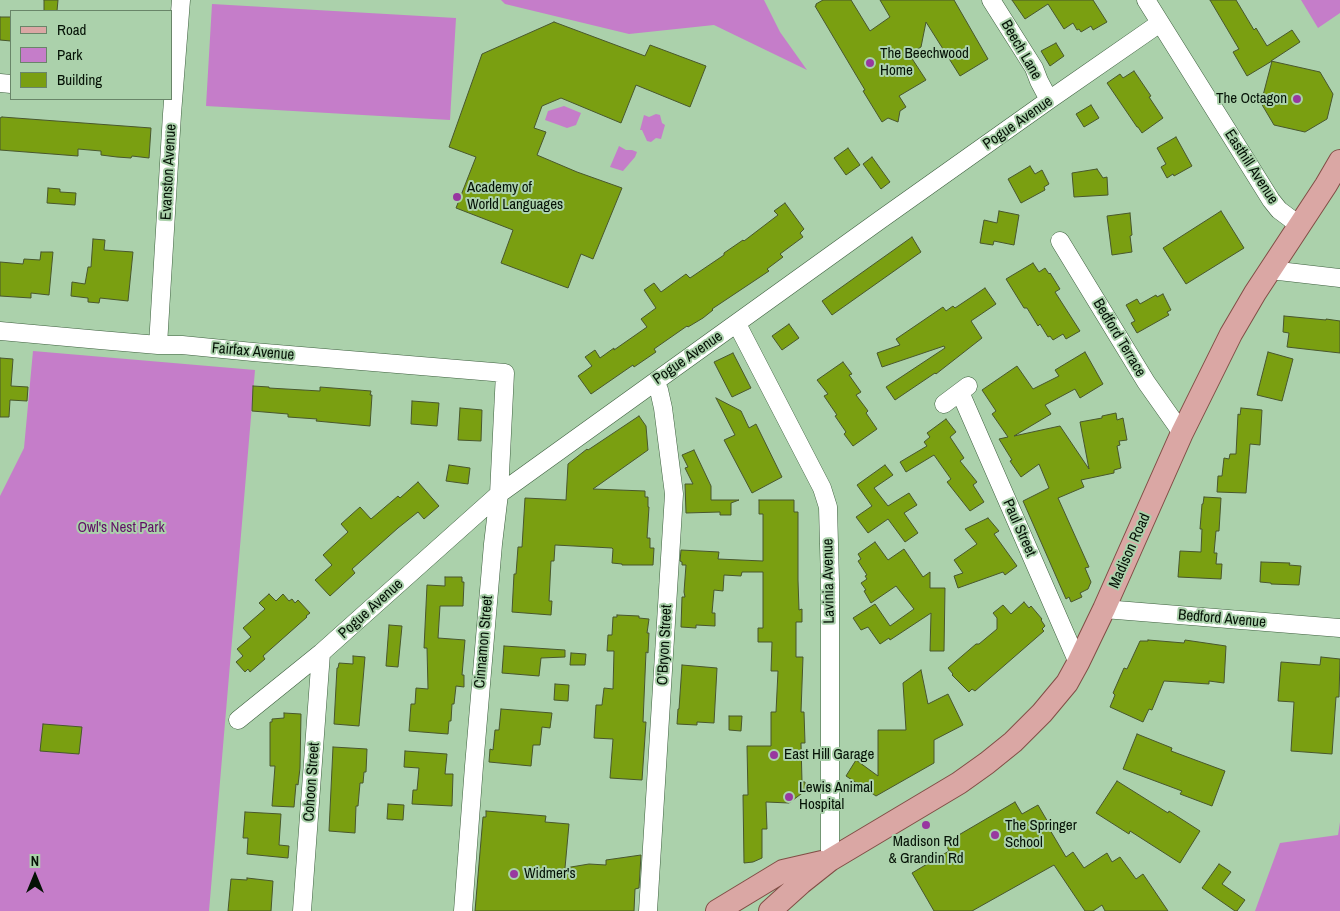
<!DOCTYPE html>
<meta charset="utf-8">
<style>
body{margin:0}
#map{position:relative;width:1340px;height:911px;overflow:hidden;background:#abd1ab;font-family:"Archivo Narrow",sans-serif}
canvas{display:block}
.legend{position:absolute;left:10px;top:10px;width:162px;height:90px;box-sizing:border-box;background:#abd1ab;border:1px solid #698569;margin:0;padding:6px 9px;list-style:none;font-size:15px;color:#051206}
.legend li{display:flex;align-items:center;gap:10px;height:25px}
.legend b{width:25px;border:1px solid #698569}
.north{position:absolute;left:10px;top:851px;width:50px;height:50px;-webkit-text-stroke:4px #abd1ab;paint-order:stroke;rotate:0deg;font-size:14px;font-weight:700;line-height:20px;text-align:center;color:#051206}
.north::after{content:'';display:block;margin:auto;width:18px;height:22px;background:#051206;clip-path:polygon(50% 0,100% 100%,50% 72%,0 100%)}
</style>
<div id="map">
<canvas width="1340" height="911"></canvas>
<ul class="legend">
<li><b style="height:6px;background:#daa7a4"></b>Road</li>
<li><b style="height:14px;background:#c57dc9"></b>Park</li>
<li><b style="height:14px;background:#7a9f11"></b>Building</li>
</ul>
<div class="north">N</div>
</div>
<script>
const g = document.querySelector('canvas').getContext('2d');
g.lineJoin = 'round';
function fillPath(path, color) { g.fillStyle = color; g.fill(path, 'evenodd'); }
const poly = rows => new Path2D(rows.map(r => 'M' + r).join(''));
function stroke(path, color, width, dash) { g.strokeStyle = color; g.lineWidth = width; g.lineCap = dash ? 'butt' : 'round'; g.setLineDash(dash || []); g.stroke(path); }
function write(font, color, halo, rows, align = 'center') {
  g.font = font + ' "Archivo Narrow",sans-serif'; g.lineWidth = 4; g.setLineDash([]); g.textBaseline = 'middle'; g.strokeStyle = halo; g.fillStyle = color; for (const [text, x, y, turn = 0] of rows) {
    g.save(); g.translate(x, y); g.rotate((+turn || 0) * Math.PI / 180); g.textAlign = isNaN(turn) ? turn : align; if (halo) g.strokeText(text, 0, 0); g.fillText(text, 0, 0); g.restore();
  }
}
fillPath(poly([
 [501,0,764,0,780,32,807,70,714,25,629,34,505,4],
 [1301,0,1340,0,1340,13,1318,28],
 [212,4,456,18,450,120,206,106],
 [564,106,581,113,576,125,567,128,545,120,548,111],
 [656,114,660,115,662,123,665,125,661,139,656,138,651,142,647,141,642,130,640,130,644,115,649,117],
 [619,146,626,150,632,150,637,152,635,157,623,171,610,167],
 [33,351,255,370,209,911,0,911,0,496,24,448],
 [1340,822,1340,911,1255,911,1280,843,1338,835]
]), '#c57dc9');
const building = poly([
 [44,0,58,0,57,11,44,11,44,0],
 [823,0,851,0,870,31,890,17,880,0,954,0,988,59,960,76,926,22,921,47,909,54,926,80,899,96,906,107,900,111,898,122,888,118,882,122,863,91,865,90,856,75,815,6,816,6,816,4,823,0],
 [1012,0,1093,0,1107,22,1093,30,1091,26,1081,32,1079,29,1077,30,1073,23,1064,29,1048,4,1025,19,1012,0],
 [1210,0,1236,0,1254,30,1256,28,1267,46,1292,30,1300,42,1271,61,1320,72,1333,94,1327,119,1305,132,1274,125,1261,103,1272,61,1247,76,1233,52,1239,49,1210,0],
 [0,17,11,17,11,41,0,40,0,17],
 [554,22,645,56,650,45,706,66,690,107,636,85,621,123,561,98,542,106,534,128,546,132,537,155,577,172,622,188,593,259,581,254,568,288,501,263,513,230,456,208,476,157,449,147,482,54,554,22],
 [1056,43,1064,56,1050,66,1041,51,1056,43],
 [1134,71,1151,96,1149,97,1163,118,1142,133,1138,127,1137,127,1107,83,1120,74,1123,78,1134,71],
 [1091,105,1099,118,1084,127,1076,114,1091,105],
 [2,117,151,128,149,158,132,156,131,158,117,157,101,155,101,151,78,149,78,156,0,150,0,118,2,117],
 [1176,137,1192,166,1174,176,1173,174,1167,178,1161,167,1166,164,1157,148,1176,137],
 [848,148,860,165,846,175,834,158,848,148],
 [872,157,890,182,881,189,863,164,872,157],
 [1030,166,1035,174,1042,170,1049,184,1044,187,1045,190,1021,203,1008,179,1030,166],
 [1097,169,1103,178,1107,177,1108,195,1074,197,1072,173,1097,169],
 [48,188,60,189,60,192,76,193,75,205,47,203,48,188],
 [785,203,804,229,800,233,803,237,780,254,783,257,767,269,769,271,712,309,713,310,703,318,688,327,687,326,654,349,656,352,634,367,633,365,591,394,578,376,592,366,585,357,595,350,600,358,614,348,614,350,647,327,641,319,656,308,644,290,654,283,661,292,686,274,690,278,724,255,724,253,743,240,744,241,778,215,774,211,785,203],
 [999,211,1019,215,1014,245,994,241,993,245,980,243,984,220,997,223,999,211],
 [1221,211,1244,248,1186,284,1163,248,1221,211],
 [1130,213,1132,235,1130,236,1132,252,1112,255,1107,216,1130,213],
 [912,237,921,252,832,315,822,301,912,237],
 [93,239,105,240,104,250,133,252,128,301,100,298,99,303,88,302,88,298,71,296,72,282,85,284,88,267,91,267,93,239],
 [41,252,53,252,49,295,31,293,31,298,0,296,0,262,23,264,24,259,40,260,41,252],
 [1033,263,1039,272,1045,268,1049,274,1050,273,1060,289,1055,292,1080,331,1066,339,1063,334,1053,340,1050,336,1048,337,1040,324,1038,326,1027,308,1024,308,1006,279,1033,263],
 [985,288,996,304,971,321,982,338,936,374,935,373,895,400,886,387,945,348,944,346,882,367,877,353,900,345,896,339,943,307,946,311,953,306,955,308,985,288],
 [1163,294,1171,310,1167,312,1169,315,1137,333,1131,323,1135,321,1126,305,1137,299,1140,304,1156,295,1157,297,1163,294],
 [1284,316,1326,320,1326,319,1340,321,1340,353,1287,347,1289,333,1283,332,1284,316],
 [789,324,799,338,782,350,772,336,789,324],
 [1085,352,1103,384,1080,398,1075,389,1045,405,1051,414,1014,436,1060,426,1089,469,1080,422,1102,418,1102,416,1116,413,1117,420,1123,418,1127,440,1119,441,1120,445,1117,446,1121,468,1114,470,1114,473,1081,480,1084,487,1058,498,1089,567,1085,568,1091,582,1088,589,1080,593,1082,597,1071,602,1069,597,1066,599,1023,501,1049,488,1039,464,1021,477,1010,461,1012,460,999,439,1008,437,992,414,996,411,982,390,1017,366,1033,389,1059,376,1055,370,1085,352],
 [1268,352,1293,359,1282,401,1257,395,1268,352],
 [733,353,751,388,732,397,714,362,733,353],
 [0,358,13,359,11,386,28,387,27,401,10,400,9,417,0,417,0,358],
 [843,362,852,374,849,375,861,392,856,395,868,411,866,413,877,429,853,446,844,434,846,432,835,416,837,415,824,396,828,394,817,380,843,362],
 [253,386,269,387,269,388,320,391,320,387,371,391,370,395,372,395,370,426,316,421,317,419,288,417,288,414,252,411,253,386],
 [716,398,741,411,749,428,756,424,782,477,752,493,724,440,735,435,716,398],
 [412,401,439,403,437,426,411,424,412,401],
 [460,408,482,410,481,441,458,440,460,408],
 [1241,408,1262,410,1260,445,1250,444,1246,493,1217,492,1218,476,1222,476,1224,458,1229,459,1230,454,1236,454,1238,414,1240,415,1241,408],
 [639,416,646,426,648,450,593,489,645,491,645,497,648,497,648,507,649,507,647,538,650,538,650,548,654,548,653,565,622,565,622,564,612,563,613,549,612,548,555,545,554,561,551,561,549,601,552,601,551,615,512,612,514,574,516,574,518,547,522,547,525,498,566,500,568,464,587,449,588,450,639,416],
 [946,419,956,432,950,437,964,458,960,461,977,482,973,485,984,502,970,511,947,482,951,479,934,455,906,472,900,462,927,446,924,442,930,437,927,433,946,419],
 [694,450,711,486,711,500,739,500,731,503,731,515,720,515,720,512,686,513,685,484,693,484,685,468,688,467,682,455,694,450],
 [449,465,470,468,468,484,446,481,449,465],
 [885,465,893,475,874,488,888,506,909,493,917,505,904,513,918,533,905,542,888,519,868,533,856,517,872,506,857,485,885,465],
 [418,482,439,506,424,519,418,512,398,528,352,569,355,573,330,596,315,580,332,565,323,555,348,532,341,524,360,507,371,519,398,496,400,498,418,482],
 [1204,497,1221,498,1219,531,1216,531,1214,553,1217,553,1216,564,1222,564,1221,579,1178,577,1180,551,1201,552,1202,529,1200,529,1202,504,1203,504,1204,497],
 [759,500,794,500,794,512,798,512,798,580,799,610,802,609,802,622,796,622,796,657,803,657,801,712,804,712,805,743,801,743,802,782,805,782,805,791,789,803,766,802,767,829,762,829,762,858,753,862,744,863,743,795,748,795,747,746,771,746,771,712,776,712,778,671,771,671,772,642,758,642,758,628,763,628,763,572,742,572,741,576,724,575,723,591,714,590,712,613,715,613,715,626,696,625,696,628,681,627,682,597,685,597,684,592,686,565,682,565,682,562,680,561,681,550,719,552,718,559,763,561,763,514,759,514,759,500],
 [988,518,999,531,994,534,1017,566,1005,575,1003,572,958,588,954,576,963,573,954,560,977,544,965,529,988,518],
 [875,542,888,560,904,549,923,577,930,572,930,588,945,588,944,651,930,651,931,613,890,640,889,638,880,644,868,627,861,630,853,618,875,604,890,626,914,609,896,586,871,603,864,591,866,590,861,583,867,579,865,576,867,575,858,561,861,559,858,554,875,542],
 [1261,562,1290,563,1289,565,1301,566,1299,585,1271,584,1271,583,1260,582,1261,562],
 [445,577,462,577,462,582,464,582,463,606,440,606,438,638,465,640,462,675,464,675,464,687,456,686,454,704,452,704,451,721,449,721,448,734,409,731,411,704,415,704,416,688,428,689,427,648,424,648,427,585,445,586,445,577],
 [269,594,276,601,283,594,289,601,292,599,295,603,298,600,310,613,306,616,307,617,263,656,265,659,250,672,248,669,245,672,236,662,243,656,237,649,251,637,243,628,265,609,259,603,269,594],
 [1024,602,1029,608,1031,606,1042,619,1041,620,1045,626,1042,629,1044,631,975,691,972,689,969,692,952,675,953,674,948,668,976,644,979,644,997,629,997,618,993,613,1003,605,1011,614,1024,602],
 [617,615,639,616,639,618,649,619,647,633,649,633,648,653,646,652,643,722,646,722,642,780,610,778,613,739,594,738,596,705,602,705,604,688,613,689,614,651,607,651,608,635,612,635,613,617,617,617,617,615],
 [389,625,402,626,398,667,386,666,389,625],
 [1148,640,1184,643,1185,640,1226,646,1224,683,1209,681,1209,684,1164,681,1152,710,1149,709,1143,722,1110,707,1115,695,1113,693,1124,668,1127,669,1140,641,1148,641,1148,640],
 [504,646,565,650,565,657,541,658,539,676,502,673,504,646],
 [571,653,586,654,585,665,570,665,571,653],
 [353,656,365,657,359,726,334,724,337,668,338,668,339,663,353,664,353,656],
 [1321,657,1340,659,1339,697,1336,697,1332,754,1291,751,1294,702,1278,701,1281,662,1320,665,1321,657],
 [682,665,717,668,714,723,697,722,697,725,677,724,678,709,679,709,682,665],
 [921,670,928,704,948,694,963,725,934,740,934,763,876,796,846,776,856,760,878,776,878,730,906,730,903,683,921,670],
 [555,684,569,685,568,701,554,700,555,684],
 [501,709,552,713,550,728,542,727,540,745,533,745,531,766,489,762,490,749,493,750,495,730,499,730,501,709],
 [284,713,301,714,300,768,298,785,296,784,294,807,272,806,275,766,270,766,270,722,272,722,272,719,284,718,284,713],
 [729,716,742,716,741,731,729,730,729,716],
 [43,724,82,727,79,754,40,751,43,724],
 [1137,734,1172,748,1171,751,1225,771,1212,806,1180,794,1182,791,1123,769,1137,734],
 [333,747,367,749,366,772,364,772,363,783,360,783,358,806,356,806,355,833,329,831,333,747],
 [405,751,447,754,445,774,453,774,452,806,412,804,413,790,417,790,419,768,404,767,405,751],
 [1117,781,1168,813,1169,811,1200,831,1180,863,1130,831,1129,834,1096,813,1117,781],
 [1015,802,1022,814,1038,805,1052,829,1050,830,1066,857,1073,852,1084,868,1107,853,1112,862,1120,857,1136,879,1143,874,1168,911,1105,911,1102,905,1093,911,1085,911,1054,865,972,911,934,911,912,873,949,851,945,843,1015,802],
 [388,804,404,805,403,820,387,819,388,804],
 [486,811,546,816,545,822,569,824,565,868,589,864,606,865,606,860,641,855,639,888,635,889,634,911,475,911,483,817,486,817,486,811],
 [245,812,281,814,279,845,289,846,288,858,247,854,248,838,243,838,245,812],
 [1219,864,1231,872,1222,884,1245,900,1237,911,1235,911,1202,888,1219,864],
 [247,878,273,881,271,911,228,911,231,879,247,880,247,878]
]);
fillPath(building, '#7a9f11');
stroke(building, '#48572d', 1);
const minor = poly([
 [991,0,1034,68,1039,81,1049,100],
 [1146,0,1271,200,1279,210,1299,225],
 [0,83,11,84],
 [1060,241,1146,382,1182,433],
 [1270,270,1340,278],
 [737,324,822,488,828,507,830,582,830,860],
 [0,331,100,340,158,345,182,345,253,352,505,373,499,494,493,544,474,766,463,911],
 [158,345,172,114,181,0],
 [960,392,1078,663],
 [944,404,968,386],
 [1104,609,1340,628],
 [238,720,321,653,499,494,880,220,1049,100,1160,23],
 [302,911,321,653],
 [648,911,674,494,663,408,659,390,655,382]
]);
const major = poly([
 [717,911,783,871,822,862],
 [770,911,801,883,830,860,959,783,987,763,1013,742,1042,713,1067,683,1078,663,1104,609,1182,433,1231,334,1255,293,1326,185,1340,161]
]);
stroke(minor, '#3d5f3e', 19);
stroke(major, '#804d45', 24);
stroke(minor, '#fff', 18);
stroke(major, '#daa7a4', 22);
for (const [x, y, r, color] of [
 [870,63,5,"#9838a0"],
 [1297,99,5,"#9838a0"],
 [457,197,5,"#9838a0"],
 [774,755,5,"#9838a0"],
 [789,797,5,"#9838a0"],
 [926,825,5,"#9838a0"],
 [995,835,5,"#9838a0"],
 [514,874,5,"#9838a0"]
]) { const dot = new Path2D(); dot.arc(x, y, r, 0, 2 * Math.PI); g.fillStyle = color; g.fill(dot); stroke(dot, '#abd1ab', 2); }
write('15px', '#051206', '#abd1ab', [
 ["Beech Lane",1021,50,60],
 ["Pogue Avenue",1018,123,-35],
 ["Easthill Avenue",1251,167,57],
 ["Evanston Avenue",169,172,-87],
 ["Bedford Terrace",1119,338,59],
 ["Fairfax Avenue",253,352,5],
 ["Pogue Avenue",688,358,-35],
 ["Paul Street",1019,528,66],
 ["Madison Road",1130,551,-66],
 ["Lavinia Avenue",829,581,-91],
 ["Pogue Avenue",371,609,-42],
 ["Bedford Avenue",1222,619,5],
 ["Cinnamon Street",484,642,-85],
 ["O’Bryon Street",665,645,-87],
 ["Cohoon Street",312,782,-86]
]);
write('15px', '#051206', '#abd1ab', [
 ["The Beechwood",880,54],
 ["Home",880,71],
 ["The Octagon",1287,99,"right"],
 ["Academy of",467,188],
 ["World Languages",467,205],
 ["East Hill Garage",784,755],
 ["Lewis Animal",799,788],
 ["Hospital",799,805],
 ["The Springer",1005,826],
 ["School",1005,843],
 ["Madison Rd",926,842,"center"],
 ["& Grandin Rd",926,859,"center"],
 ["Widmer's",524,874]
], 'left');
write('15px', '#600f66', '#abd1ab', [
 ["Owl's Nest Park",121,528]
]);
</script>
